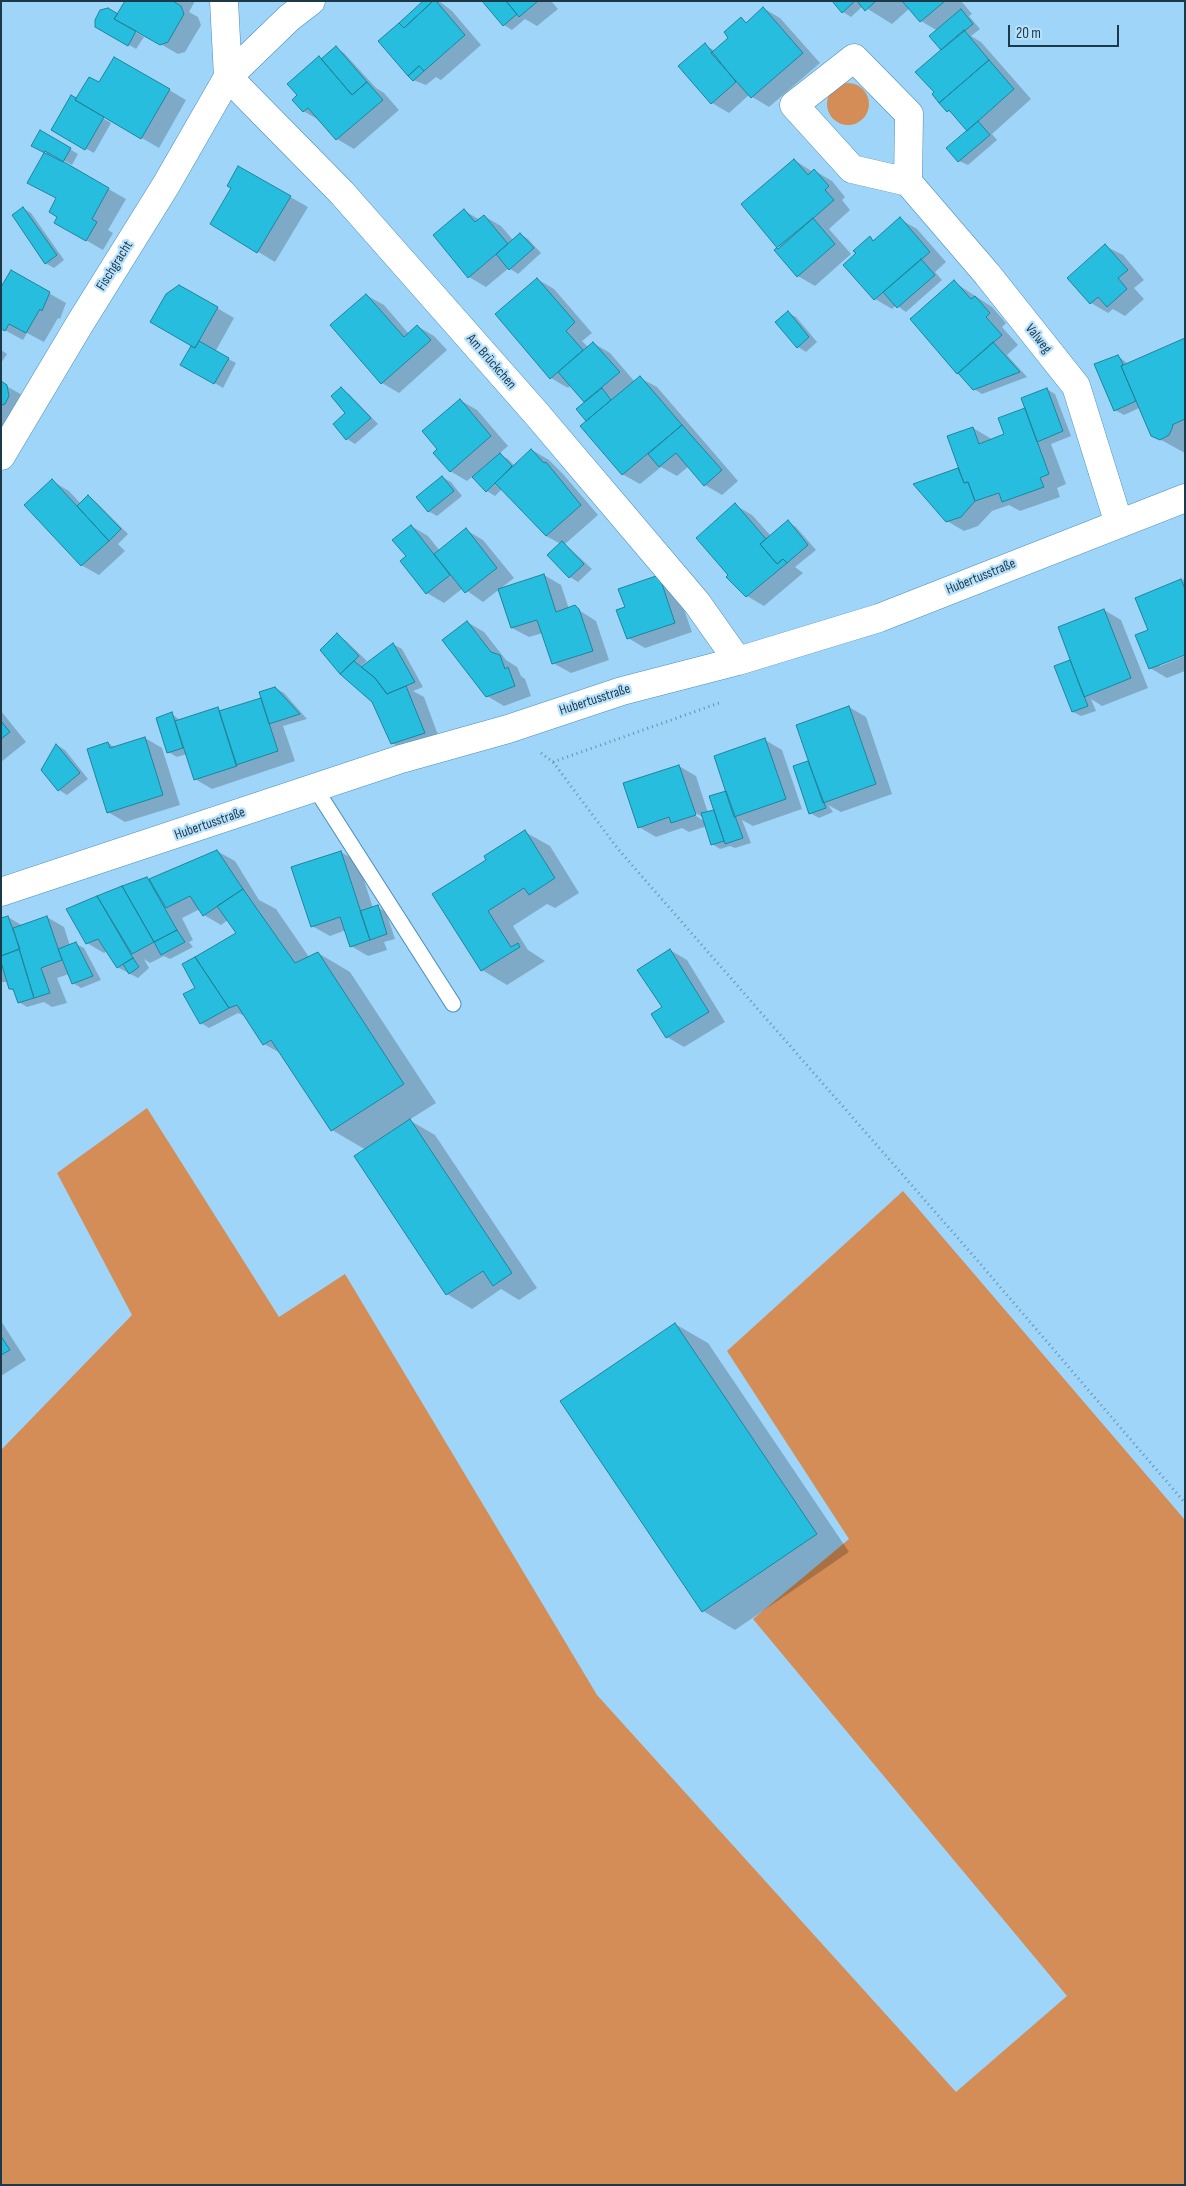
<!DOCTYPE html>
<meta charset="utf-8">
<style>
body{margin:0}
#map{position:relative;width:1186px;height:2186px;overflow:hidden;background:#9fd5f9;font-family:"Sofia Sans Condensed",sans-serif}
canvas{display:block}
.frame{position:absolute;inset:0;border:2px solid #1c394a;pointer-events:none}
.scale{position:absolute;left:1008px;top:25px;width:111px;height:22px;box-sizing:border-box;border:2px solid #1c394a;border-top:0;padding-left:6px;font-size:15px;line-height:18px;white-space:nowrap;color:#1c394a;-webkit-text-stroke:4px #b8e1fc;paint-order:stroke}
</style>
<div id="map">
<canvas width="1186" height="2186"></canvas>
<div class="frame"></div>
<div class="scale">20 m</div>
</div>
<script>
const g = document.querySelector('canvas').getContext('2d');
g.lineJoin = 'round';
function fillPath(path, color) { g.fillStyle = color; g.fill(path, 'evenodd'); }
const poly = rows => new Path2D(rows.map(r => 'M' + r).join(''));
function stroke(path, color, width, dash) { g.strokeStyle = color; g.lineWidth = width; g.lineCap = dash ? 'butt' : 'round'; g.setLineDash(dash || []); g.stroke(path); }
function write(font, color, halo, rows, align = 'center') {
  g.font = font + ' "Sofia Sans Condensed",sans-serif'; g.lineWidth = 4.5; g.setLineDash([]); g.textBaseline = 'middle'; g.strokeStyle = halo; g.fillStyle = color; for (const [text, x, y, turn = 0] of rows) {
    g.save(); g.translate(x, y); g.rotate((+turn || 0) * Math.PI / 180); g.textAlign = isNaN(turn) ? turn : align; if (halo) g.strokeText(text, 0, 0); g.fillText(text, 0, 0); g.restore();
  }
}
fillPath(poly([
 '827 104a21 21 0 1 1 42 0a21 21 0 1 1-42 0Z',
 [147,1108,279,1317,345,1274,597,1695,956,2092,1067,1996,753,1619,849,1539,727,1351,903,1191,1185,1520,1185,2185,1,2185,1,1450,132,1315,57,1173]
]), '#d48d56');
fillPath(poly([
 [126,1,195,1,189,12,198,17,201,25,185,52,178,54,136,30,135,32,144,37,136,49,97,26,118,15],
 [425,1,439,1,452,11,481,45,441,80,436,77,426,85,413,80],
 [483,1,551,1,558,9,537,26,525,19,512,30,504,25],
 [833,1,961,1,972,14,969,16,980,29,971,36,981,42,1031,99,992,134,997,140,968,165,959,161,969,130,955,115,948,111,943,50,938,31,921,21,910,8,892,24,863,6,851,17,843,12],
 [763,8,780,18,820,63,769,107,749,95,729,113,712,103,705,45,715,51,730,38,741,19,747,23],
 [336,48,344,53,376,88,384,93,399,110,354,149,337,139,321,121,303,111,299,96,322,60],
 [115,58,186,100,159,148,85,105,84,107,111,123,94,153,52,130,72,97,77,100,99,84],
 [41,132,78,154,72,165,52,154,51,156,126,199,108,230,113,233,103,250,56,223,59,217,58,198],
 [794,160,813,172,815,171,832,181,845,197,842,200,850,210,829,229,851,254,815,286,798,276,779,249],
 [239,168,308,207,275,262,211,223,232,188],
 [23,208,31,213,64,260,54,268,45,263],
 [465,211,480,220,484,216,501,226,513,240,520,234,528,239,541,253,518,274,509,268,486,287,469,277],
 [900,219,917,229,946,262,935,272,942,280,906,312,896,305,892,309,875,299,844,265,858,253,870,238,875,241],
 [1105,246,1123,255,1144,280,1134,288,1144,299,1125,316,1113,309,1108,313,1091,303],
 [12,272,66,303,60,319,58,318,44,342,27,333,23,340,1,328],
 [537,279,554,289,592,333,582,341,588,347,593,343,610,353,635,382,640,378,657,387,738,481,722,495,705,485,689,466,677,476,661,467,640,484,622,474,587,420,586,402,571,385,568,388,551,378],
 [954,282,992,307,1006,323,1002,327,1018,345,1007,355,1027,377,982,394,974,389,958,373,911,319],
 [366,295,384,305,409,334,417,326,434,336,447,350,399,393,382,383],
 [217,308,234,318,215,352,236,363,223,388,182,364,199,349,151,322],
 [788,313,796,317,817,342,806,352,798,347],
 [1185,339,1185,453,1152,435,1139,408,1124,415,1115,410,1118,356,1128,364],
 [1,350,7,354,1,363],
 [1,383,24,396,1,438],
 [341,389,349,394,378,424,355,444,347,439,347,413],
 [1047,389,1055,394,1071,436,1051,444,1066,484,1057,488,1060,497,1020,511,1009,505,992,511,978,526,964,531,947,521,915,484,960,468,973,428,990,438,991,441,1005,435],
 [460,400,477,410,508,446,499,454,508,459,515,466,532,450,549,460,563,474,598,515,565,544,592,569,578,582,570,577,561,544,546,536,502,489,495,496,487,491,473,476,467,481,450,471,439,449],
 [442,477,451,482,462,496,437,516,428,511],
 [52,481,69,491,81,504,88,497,96,502,128,534,118,544,125,551,99,575,81,565],
 [735,505,752,515,771,536,788,522,796,527,816,550,795,567,803,573,764,606,747,596,728,577,730,575],
 [411,526,428,536,440,551,466,530,483,540,514,578,483,602,463,588,444,603,427,593,407,556],
 [544,575,561,585,569,609,574,607,596,621,609,660,571,673,553,663,543,633,529,637,512,628],
 [659,577,676,587,692,632,645,648,628,638,626,608],
 [1185,579,1185,654,1160,663,1160,666,1185,656,1185,671,1167,678,1150,668,1149,630,1181,580,1183,582,1182,580],
 [1104,610,1121,620,1148,688,1102,706,1091,699,1096,711,1081,716,1073,712,1055,666,1072,660],
 [467,622,484,632,506,660,517,667,521,676,525,679,531,696,504,706,487,696],
 [337,635,345,640,367,661,361,666,362,668,393,644,402,649,423,687,413,691,424,697,441,743,409,753,392,743,373,701,341,673,322,650],
 [275,688,284,693,307,719,283,726,295,761,212,789,195,779,187,754,177,757,168,752,172,714,181,721,218,709,222,711,263,700],
 [849,707,866,717,892,794,841,812,828,805,833,812,819,818,810,813,794,767,810,762],
 [1,711,26,742,1,762],
 [145,738,162,748,180,805,125,822,108,812,108,743,116,748],
 [765,740,782,750,802,809,753,826,742,820,751,843,735,848,730,846,720,849,712,844,707,826,689,832,682,828,656,837,639,827,679,766,696,776,708,813,715,811],
 [691,810,704,818,704,821,690,812],
 [57,745,65,750,88,779,67,795,59,790],
 [525,832,550,846,579,893,555,908,547,904,513,926,528,950,545,961,507,985,482,970,488,861],
 [217,851,235,861,259,900,276,909,309,957,318,953,350,972,436,1103,409,1120,435,1135,537,1288,519,1300,501,1289,472,1309,447,1294,366,1150,332,1130,282,1054,264,1044,247,1017,238,1013,209,1028,201,1023,196,989,238,933,228,920,221,925,204,915,200,909,182,918,193,940,189,942,193,947,170,959,164,956,150,963,144,959,149,968,138,978,117,967,107,951,104,953,87,943,68,910,122,887,147,879,150,880],
 [341,852,358,862,373,908,377,907,386,912,395,939,384,942,387,950,368,956,351,946,346,930,330,936,312,926],
 [8,917,23,926,47,917,64,927,70,946,76,944,84,948,101,980,81,988,73,983,69,974,57,978,67,1003,52,1007,44,1002,27,1007,19,1002,15,991,10,989,9,982,1,982,1,919],
 [670,950,687,960,725,1022,684,1047,667,1037,664,1008],
 [1,1321,26,1360,1,1376],
 [675,1324,708,1343,849,1552,735,1630,703,1611]
]), '#0003');
const building = poly([
 [125,1,173,1,181,6,184,14,168,42,160,45,114,19,125,1],
 [423,1,433,1,404,28,399,23,423,1],
 [433,1,436,1,465,35,424,71,419,66,408,76,378,41,399,23,404,28,433,1],
 [482,1,506,1,517,14,503,26,482,1],
 [506,1,538,1,519,17,506,1],
 [832,1,855,1,842,13,832,1],
 [857,1,876,1,865,11,857,1],
 [902,1,945,1,920,22,902,1],
 [763,7,803,53,751,98,711,53,728,38,724,32,741,17,746,23,763,7],
 [108,8,118,14,114,19,136,31,128,46,95,27,95,20,100,10,108,8],
 [961,9,973,24,941,50,929,36,961,9],
 [964,30,989,60,939,103,932,94,934,92,915,72,964,30],
 [705,43,736,82,711,104,678,66,705,43],
 [336,46,367,82,352,95,321,59,336,46],
 [319,56,352,95,367,82,383,100,336,140,308,108,303,112,292,100,297,95,287,84,319,56],
 [114,57,170,89,141,139,75,100,89,77,99,82,114,57],
 [989,60,1014,89,967,131,949,110,947,112,939,103,989,60],
 [419,66,424,71,413,81,408,76,419,66],
 [71,95,76,98,75,100,104,117,85,150,51,130,71,95],
 [978,121,990,135,958,162,946,148,978,121],
 [40,130,71,148,63,162,31,146,40,130],
 [45,151,109,188,92,219,97,222,86,241,54,223,57,217,49,212,56,198,27,183,45,151],
 [794,159,808,175,814,169,829,186,825,190,834,200,778,249,741,204,794,159],
 [238,166,291,196,257,253,210,224,231,188,227,186,238,166],
 [23,207,57,255,45,264,12,215,23,207],
 [464,209,475,222,484,215,508,244,468,278,433,235,464,209],
 [900,217,930,252,874,300,843,265,856,253,853,251,870,236,873,241,900,217],
 [813,218,835,244,797,277,774,250,813,218],
 [520,233,534,248,509,270,496,254,520,233],
 [1105,244,1128,270,1118,278,1127,289,1107,307,1098,297,1090,304,1067,278,1105,244],
 [921,259,935,275,897,308,883,292,921,259],
 [11,270,50,292,42,311,40,309,26,333,9,324,5,331,1,329,1,287,11,270],
 [537,278,575,322,566,331,583,350,550,379,495,314,537,278],
 [954,280,971,299,975,296,990,313,986,317,1002,335,957,374,910,319,954,280],
 [179,285,218,307,195,348,150,322,166,294,179,285],
 [366,294,404,337,417,325,431,340,381,384,330,325,366,294],
 [788,311,809,337,797,348,775,322,788,311],
 [1185,338,1185,419,1172,425,1173,426,1169,435,1160,440,1151,436,1121,366,1185,338],
 [199,341,229,358,214,384,180,365,191,346,195,348,199,341],
 [593,342,620,372,584,402,558,372,593,342],
 [993,342,1020,372,973,390,958,373,993,342],
 [1118,355,1123,364,1121,366,1136,401,1114,411,1094,364,1118,355],
 [640,376,682,425,622,475,580,426,640,376],
 [1,381,7,385,9,396,5,404,1,405,1,381],
 [341,387,371,418,346,440,333,424,345,413,331,396,341,387],
 [602,388,611,400,586,421,576,409,602,388],
 [1047,388,1063,431,1037,442,1021,398,1047,388],
 [460,399,491,436,450,472,433,453,437,449,422,431,460,399],
 [1025,408,1049,474,1040,478,1044,487,1002,502,999,493,975,501,968,482,964,483,947,436,973,427,979,444,1004,434,998,418,1025,408],
 [682,425,722,470,704,486,676,453,659,467,648,454,682,425],
 [531,449,544,463,546,462,581,505,546,536,495,483,531,449],
 [500,453,512,466,486,492,472,477,500,453],
 [958,468,964,483,968,482,975,501,961,517,946,522,913,484,958,468],
 [442,476,454,491,428,512,416,497,442,476],
 [52,479,109,541,81,566,24,505,52,479],
 [88,495,121,529,109,541,77,506,88,495],
 [735,503,766,539,760,544,777,564,783,559,787,563,746,597,726,577,728,575,696,538,735,503],
 [788,520,808,545,787,563,783,559,777,564,760,544,788,520],
 [411,525,450,575,426,594,400,561,406,556,392,540,411,525],
 [466,528,497,568,465,593,434,554,466,528],
 [562,541,584,564,569,578,547,555,562,541],
 [544,574,556,612,575,605,579,609,593,651,552,664,537,620,511,628,498,589,544,574],
 [659,575,675,623,627,639,616,610,625,607,618,589,659,575],
 [1181,579,1185,589,1185,655,1149,669,1135,635,1148,630,1135,598,1181,579],
 [1104,609,1131,678,1084,697,1058,627,1104,609],
 [467,621,491,652,500,655,505,669,508,667,515,686,486,697,442,640,467,621],
 [337,633,359,656,340,674,320,650,337,633],
 [393,643,415,682,387,694,375,678,361,667,393,643],
 [1070,660,1088,706,1072,712,1054,666,1070,660],
 [354,661,375,678,387,694,406,686,425,733,391,744,372,702,340,674,354,661],
 [275,687,300,714,269,724,259,692,275,687],
 [261,698,278,751,236,765,219,711,261,698],
 [849,706,876,784,823,803,796,725,849,706],
 [218,707,237,766,194,780,175,721,218,707],
 [172,712,183,748,167,753,156,718,172,712],
 [1,721,10,732,1,739,1,721],
 [145,737,163,795,107,813,87,749,108,742,110,748,145,737],
 [765,738,786,799,734,817,714,756,765,738],
 [56,744,80,773,58,791,41,770,56,744],
 [808,761,826,808,809,814,793,766,808,761],
 [679,765,696,815,671,823,669,817,638,828,623,783,679,765],
 [726,791,743,838,725,844,709,796,726,791],
 [714,810,724,841,711,845,701,813,714,810],
 [525,830,555,878,529,895,524,888,488,911,511,947,518,943,520,947,481,971,432,894,486,860,484,856,525,830],
 [217,850,243,889,203,916,190,896,166,908,149,879,217,850],
 [341,851,370,940,350,947,340,917,311,927,291,867,341,851],
 [147,877,177,930,154,942,122,886,147,877],
 [122,886,154,942,132,954,97,896,122,886],
 [243,889,295,963,318,952,404,1084,331,1131,271,1040,263,1045,237,1005,229,1008,195,957,236,933,217,906,243,889],
 [97,896,133,958,117,968,98,939,86,944,66,909,97,896],
 [378,905,387,934,370,940,360,911,378,905],
 [8,916,20,949,1,956,1,918,8,916],
 [47,916,62,960,41,968,50,993,34,998,13,928,47,916],
 [177,930,185,942,161,955,154,942,177,930],
 [76,942,93,976,72,984,58,949,76,942],
 [19,949,34,998,18,1003,13,989,9,989,1,962,1,956,19,949],
 [670,949,709,1012,666,1038,651,1014,662,1007,637,970,670,949],
 [195,957,229,1008,200,1024,183,994,195,988,182,964,195,957],
 [133,958,139,967,129,974,123,964,133,958],
 [410,1119,512,1273,493,1286,483,1271,446,1295,354,1156,410,1119],
 [675,1323,817,1534,702,1612,560,1401,675,1323],
 [1,1336,10,1350,1,1355,1,1336]
]);
fillPath(building, '#27bdde');
stroke(building, '#1f849b', 1);
const service = poly([
 [315,788,453,1004]
]);
const minor = poly([
 [224,1,228,77],
 [228,77,342,193,535,412,697,603,738,661],
 [908,182,852,169,794,105,854,58,909,114,908,182,987,274,1076,386,1119,524],
 [1,456,79,325,166,185,228,77,289,18,311,1],
 [1,892,401,759,508,729,622,691,738,661,879,618,1185,498]
]);
stroke(service, '#498db7', 17);
stroke(minor, '#498db7', 29);
stroke(poly([
 [541,753,553,762,618,849,971,1253,1185,1503],
 [553,762,719,703]
]), '#6590ac', 3, [1, 4]);
stroke(service, '#fff', 15);
stroke(minor, '#fff', 28);
write('14px', '#1c394a', '#b8e1fc', [
 ["Fischgracht",115,266,-58],
 ["Valweg",1038,339,52],
 ["Am Brückchen",491,362,49],
 ["Hubertusstraße",981,577,-22],
 ["Hubertusstraße",595,700,-18],
 ["Hubertusstraße",210,824,-19]
]);
</script>
